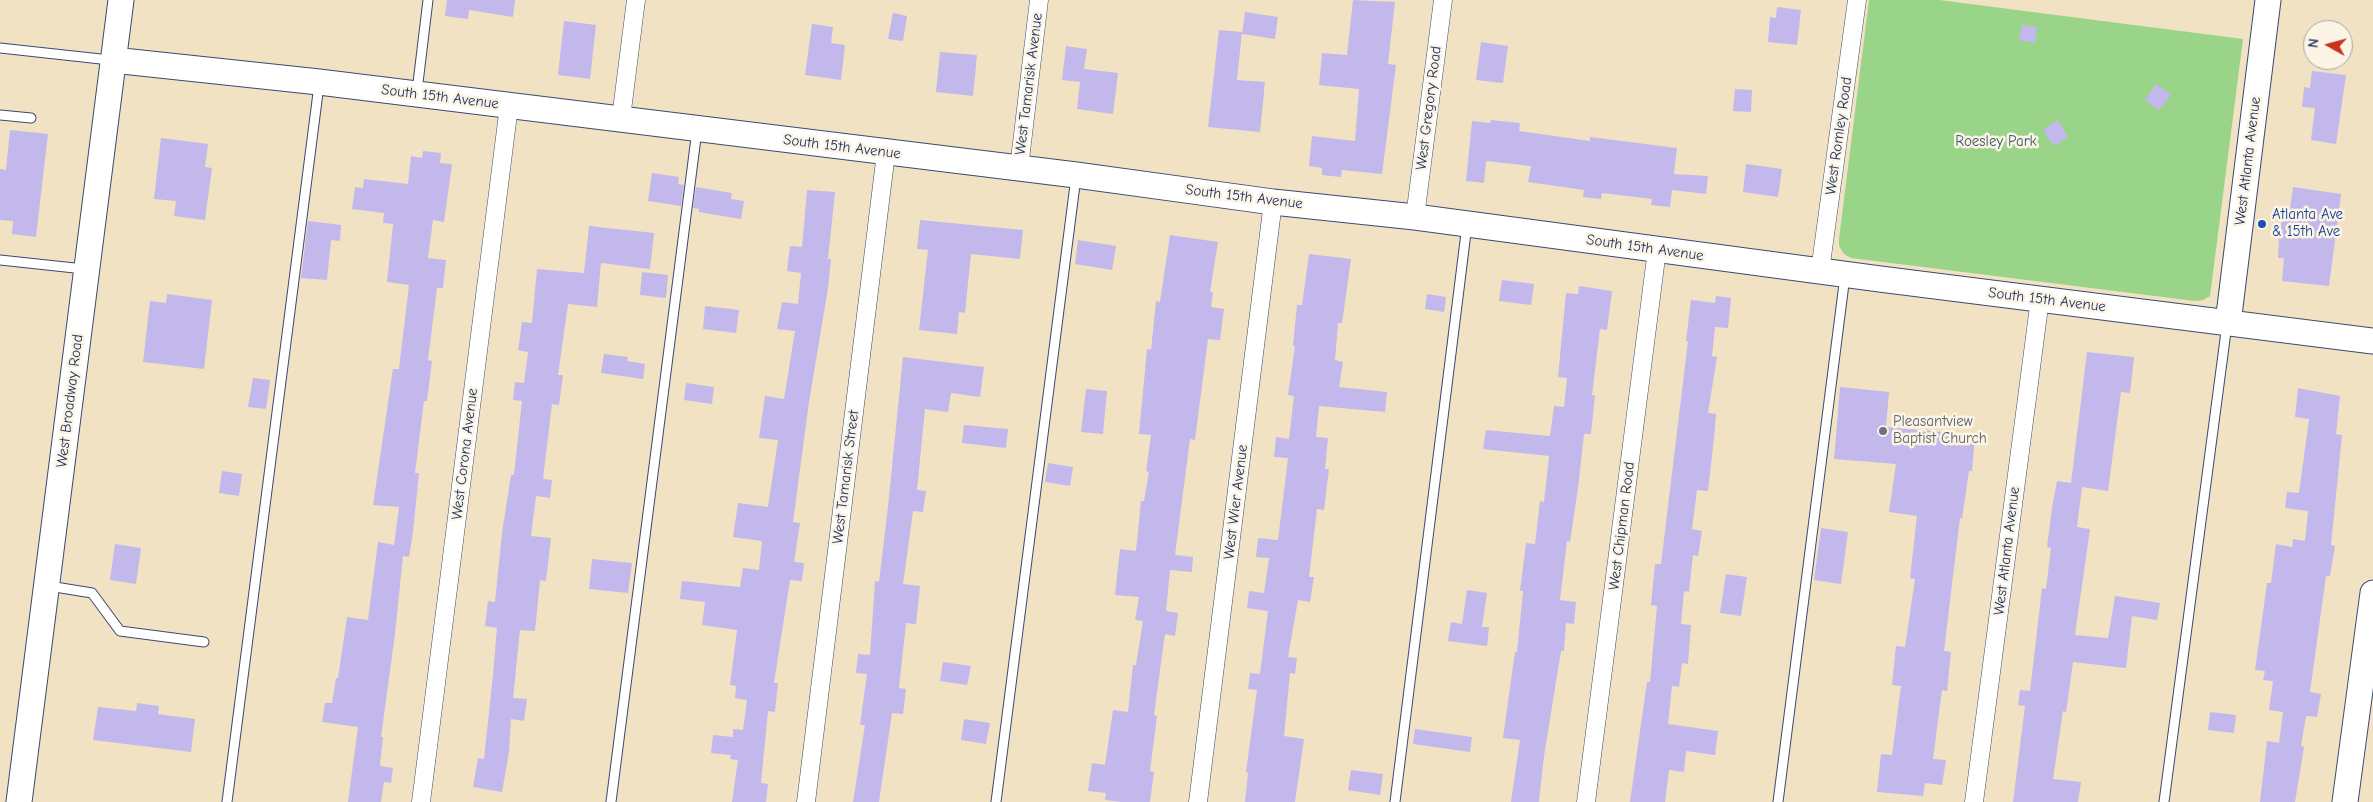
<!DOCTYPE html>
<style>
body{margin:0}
#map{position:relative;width:2373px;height:802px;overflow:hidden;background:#f2e2c4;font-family:"Comic Neue",sans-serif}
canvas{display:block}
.north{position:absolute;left:2303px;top:20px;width:50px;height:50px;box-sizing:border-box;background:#fcf5e5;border:1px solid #a2a6af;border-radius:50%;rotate:277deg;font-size:14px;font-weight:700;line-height:20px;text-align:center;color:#1b2f5e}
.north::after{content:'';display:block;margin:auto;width:18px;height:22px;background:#c8321e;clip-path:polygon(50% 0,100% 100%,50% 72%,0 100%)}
</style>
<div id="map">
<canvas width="2373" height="802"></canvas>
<div class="north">N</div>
</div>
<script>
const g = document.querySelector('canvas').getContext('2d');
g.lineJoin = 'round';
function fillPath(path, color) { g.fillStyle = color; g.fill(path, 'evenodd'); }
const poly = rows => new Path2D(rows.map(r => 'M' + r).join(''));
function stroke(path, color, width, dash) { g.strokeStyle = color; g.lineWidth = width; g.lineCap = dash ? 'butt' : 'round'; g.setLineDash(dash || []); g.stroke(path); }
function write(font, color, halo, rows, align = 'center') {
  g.font = font + ' "Comic Neue",sans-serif'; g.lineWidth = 5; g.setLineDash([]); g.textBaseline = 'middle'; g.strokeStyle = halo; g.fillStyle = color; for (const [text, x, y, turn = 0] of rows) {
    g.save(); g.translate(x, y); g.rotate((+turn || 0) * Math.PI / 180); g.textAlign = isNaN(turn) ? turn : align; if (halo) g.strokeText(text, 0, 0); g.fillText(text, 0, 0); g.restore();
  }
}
fillPath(poly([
 [1869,0,1939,0,2243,39,2210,296,2203,300,2195,301,1851,258,1844,254,1839,246,1839,239]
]), '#99d488');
fillPath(poly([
 [447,0,515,0,513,17,469,10,468,19,445,16],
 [1353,0,1395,2,1388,64,1396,65,1382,174,1342,170,1341,177,1322,175,1322,168,1309,166,1312,136,1355,141,1359,89,1319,85,1322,53,1347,55],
 [1777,7,1801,10,1797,45,1768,42,1770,17,1776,18],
 [1245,12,1278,17,1275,39,1242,34],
 [893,13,907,16,903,41,888,39],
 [564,21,596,25,590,79,558,75],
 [812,24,833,27,831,43,845,45,841,80,805,75],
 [2022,25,2037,27,2035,43,2019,40],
 [1219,30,1242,32,1237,80,1265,82,1260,132,1208,127],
 [1481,42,1508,46,1503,83,1476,80],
 [1066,46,1087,49,1084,69,1118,73,1113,114,1077,109,1080,82,1062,80],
 [940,52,977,55,973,96,936,92],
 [2312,71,2346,75,2336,144,2311,140,2315,108,2302,107,2304,87,2310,88],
 [2156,84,2171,95,2159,110,2145,100],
 [1735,89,1752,90,1751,112,1733,111],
 [1491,120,1520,123,1519,131,1590,141,1590,137,1677,148,1674,174,1708,176,1706,194,1672,190,1670,207,1651,205,1652,199,1602,193,1601,199,1583,197,1584,190,1528,182,1531,166,1486,161,1484,183,1466,181,1472,121,1490,123],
 [2058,120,2068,137,2054,146,2043,130],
 [10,130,48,134,36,237,12,234,13,221,0,220,0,169,6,170],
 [161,138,208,144,205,167,212,168,205,220,174,216,176,201,154,199],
 [423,151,441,153,440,163,452,164,444,222,433,220,428,258,446,260,443,288,437,288,428,360,432,361,427,401,424,401,415,473,419,473,413,532,409,557,403,556,395,634,381,737,383,737,380,766,393,768,391,783,384,782,381,802,348,802,358,727,322,722,325,703,332,703,336,678,338,678,347,617,368,620,378,542,394,545,399,507,373,505,393,369,399,369,409,285,387,282,393,224,383,223,384,213,352,209,355,187,363,188,364,179,408,184,411,156,422,158],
 [1746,164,1782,169,1778,197,1743,192],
 [652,173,679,177,678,184,684,185,681,206,648,201],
 [696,187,732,193,731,199,744,201,741,219,699,212,699,209,693,208],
 [2293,187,2341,194,2329,286,2282,281,2284,258,2278,258,2279,238,2284,208,2290,209],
 [807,190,835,192,828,259,831,259,828,288,809,402,793,522,800,523,794,562,804,563,802,581,790,580,774,683,778,683,775,712,768,711,761,783,768,784,766,802,732,802,738,760,730,759,731,755,711,753,713,735,733,737,733,729,743,730,747,700,735,698,736,686,730,685,737,630,702,625,705,602,680,599,682,581,740,587,743,568,759,570,762,541,733,537,738,503,768,507,778,440,759,438,765,396,784,399,795,331,777,329,782,302,798,304,801,273,787,271,790,246,802,247],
 [920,220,1023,230,1020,259,971,254,965,313,959,312,957,334,919,330,928,250,917,249],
 [308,221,341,225,340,241,331,240,327,280,301,278],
 [589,226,654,233,650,269,601,263,597,307,568,304,558,375,563,375,559,405,552,404,543,479,552,480,550,498,536,496,531,536,551,538,546,581,540,580,535,631,520,630,513,698,527,699,524,721,511,719,509,752,502,792,473,787,478,758,484,759,493,675,497,628,485,626,488,601,495,602,502,533,511,475,514,475,522,401,513,400,515,382,524,383,528,352,518,350,522,322,532,323,537,269,584,273],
 [1170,235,1218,242,1210,292,1213,292,1211,307,1224,309,1220,340,1208,339,1195,440,1190,439,1175,555,1193,557,1192,572,1170,570,1166,611,1178,613,1175,636,1165,634,1162,655,1154,715,1157,716,1150,771,1154,772,1150,802,1121,802,1105,800,1106,793,1088,791,1092,763,1105,765,1113,710,1128,712,1133,665,1136,665,1143,621,1135,620,1139,597,1115,595,1120,549,1136,551,1141,501,1144,501,1149,472,1146,471,1151,435,1139,434,1147,349,1151,350,1156,301,1160,302],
 [1078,240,1116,246,1112,270,1075,264],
 [1309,254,1351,259,1342,323,1338,323,1335,360,1343,362,1339,387,1387,392,1385,412,1319,406,1316,437,1328,438,1325,469,1329,469,1324,510,1317,509,1309,577,1314,577,1310,602,1298,600,1288,657,1297,658,1295,674,1290,673,1284,736,1304,739,1295,802,1245,802,1248,773,1246,772,1257,690,1248,689,1250,673,1260,674,1268,611,1247,608,1249,591,1264,593,1269,558,1256,557,1258,538,1278,540,1288,458,1274,457,1276,437,1289,439,1294,396,1288,395,1295,346,1293,346,1297,305,1302,305],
 [642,272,668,275,666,298,640,295],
 [1502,280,1534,284,1531,305,1499,301],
 [1579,286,1612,291,1607,330,1600,329,1592,395,1595,395,1591,434,1584,434,1578,488,1570,542,1567,541,1560,600,1576,602,1574,624,1566,623,1564,651,1561,651,1544,756,1539,802,1511,802,1520,740,1503,738,1515,652,1517,652,1523,591,1520,591,1526,543,1535,544,1540,501,1544,502,1549,456,1483,449,1486,430,1550,436,1554,406,1564,407,1567,378,1558,377,1566,293,1578,294],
 [167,294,212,300,204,369,143,362,150,301,166,303],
 [1427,294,1446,297,1444,312,1425,309],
 [1716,296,1731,298,1728,328,1715,327,1712,356,1717,357,1708,413,1716,414,1714,438,1708,491,1697,490,1692,529,1702,531,1698,556,1693,555,1689,592,1684,591,1681,624,1691,625,1688,664,1682,663,1679,687,1672,686,1668,724,1718,731,1715,755,1686,751,1684,772,1669,770,1665,802,1630,802,1647,682,1650,682,1657,606,1651,605,1655,564,1661,564,1688,341,1686,341,1691,300,1715,303],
 [705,306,739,310,736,333,703,329],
 [2087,352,2134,357,2130,393,2121,392,2108,491,2082,487,2077,527,2090,529,2075,635,2108,638,2115,596,2160,603,2157,620,2132,616,2126,668,2073,662,2066,712,2063,711,2053,779,2081,782,2078,802,2013,802,2025,706,2018,705,2020,690,2030,691,2042,588,2046,589,2051,548,2047,547,2052,508,2057,481,2071,483],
 [604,354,628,357,627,361,645,364,643,379,601,373],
 [903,357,984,367,980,397,951,393,948,412,925,409,917,490,926,491,923,512,913,511,903,584,920,586,916,624,906,623,899,688,906,689,903,714,892,713,879,802,853,802,865,725,860,725,867,674,856,673,858,654,870,655,875,581,879,582,888,507],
 [253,378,270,380,266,409,248,407],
 [686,383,714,387,712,404,684,400],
 [1840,387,1889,392,1886,427,1975,435,1972,471,1969,471,1962,519,1960,518,1944,651,1951,652,1947,691,1942,690,1933,759,1946,760,1942,785,1925,783,1923,796,1877,792,1881,754,1892,755,1901,686,1892,685,1896,646,1905,647,1915,579,1910,578,1917,516,1889,512,1896,464,1834,459],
 [2298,388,2340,396,2336,434,2342,435,2331,545,2335,546,2330,576,2326,576,2310,692,2321,694,2317,717,2306,716,2301,746,2304,747,2295,802,2260,802,2267,741,2279,743,2283,712,2269,710,2273,681,2263,680,2265,671,2255,670,2267,583,2271,583,2276,544,2292,547,2293,539,2305,541,2308,511,2285,508,2287,492,2299,493,2309,419,2295,417],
 [1086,389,1107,391,1103,434,1081,432],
 [964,425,1008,429,1006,448,962,443],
 [1048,463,1073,467,1070,486,1045,482],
 [222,471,242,474,239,496,219,493],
 [1821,528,1848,532,1841,584,1814,580],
 [115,544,141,548,136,584,110,580],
 [592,559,632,563,628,593,589,589],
 [1726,574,1747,577,1741,616,1720,613],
 [1467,590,1487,593,1482,627,1489,627,1487,646,1448,641,1451,622,1462,624],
 [943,662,971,666,967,685,940,681],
 [137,703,159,706,158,714,195,719,191,752,93,740,98,707,136,711],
 [2210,712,2236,715,2234,733,2208,730],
 [964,719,990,723,986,744,961,740],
 [1415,729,1472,737,1470,752,1413,744],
 [1351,770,1383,774,1380,795,1348,790]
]), '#c2b8ec');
const lane = poly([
 [0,48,110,60],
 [417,91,428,0],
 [0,115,31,118],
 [0,260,84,269],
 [49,586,92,593,120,631,204,642],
 [227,802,319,85],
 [611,802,697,130],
 [996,802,1076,177],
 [1395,802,1467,225],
 [1778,802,1845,276],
 [2164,802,2227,324]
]);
const street = poly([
 [621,118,636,0],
 [1019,168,1039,0],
 [1415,217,1443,0],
 [1820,271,1857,0],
 [421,802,509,106],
 [806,802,886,153],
 [1198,802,1273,202],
 [1586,802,1657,250],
 [1974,802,2040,299]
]);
const secondary = poly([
 [113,60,319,82,1076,175,1273,202,1415,217,1880,279,2373,341],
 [2228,323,2268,0],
 [19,802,121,0],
 [2345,802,2373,593]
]);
stroke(lane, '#3b4a6d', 11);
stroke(street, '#3b4a6d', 19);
stroke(secondary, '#3b4a6d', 27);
stroke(lane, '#fff', 9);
stroke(street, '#fff', 18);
stroke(secondary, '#fff', 25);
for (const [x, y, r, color] of [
 [2262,224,5,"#1a4fb4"],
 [1883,431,5,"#6b7280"]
]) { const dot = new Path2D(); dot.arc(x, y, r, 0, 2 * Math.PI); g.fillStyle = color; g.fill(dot); stroke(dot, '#fcf5e5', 2); }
write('15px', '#1b2f5e', '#fcf5e5', [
 ["West Tamarisk Avenue",1029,84,-83],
 ["South 15th Avenue",440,97,7],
 ["West Gregory Road",1429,108,-83],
 ["West Romley Road",1839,136,-82],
 ["South 15th Avenue",842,147,7],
 ["West Atlanta Avenue",2248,161,-83],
 ["South 15th Avenue",1244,197,7],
 ["South 15th Avenue",1645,248,8],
 ["South 15th Avenue",2047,300,7],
 ["West Broadway Road",70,401,-83],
 ["West Corona Avenue",465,454,-83],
 ["West Tamarisk Street",846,477,-83],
 ["West Wier Avenue",1236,502,-83],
 ["West Chipman Road",1622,526,-83],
 ["West Atlanta Avenue",2007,551,-83]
]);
write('15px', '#3a5868', '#fcf5e5', [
 ["Roesley Park",1996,142]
]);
write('15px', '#164399', '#fcf5e5', [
 ["Atlanta Ave",2272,215],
 ["& 15th Ave",2272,232]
], 'left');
write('15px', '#5b616d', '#fcf5e5', [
 ["Pleasantview",1893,422],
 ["Baptist Church",1893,439]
], 'left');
</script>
